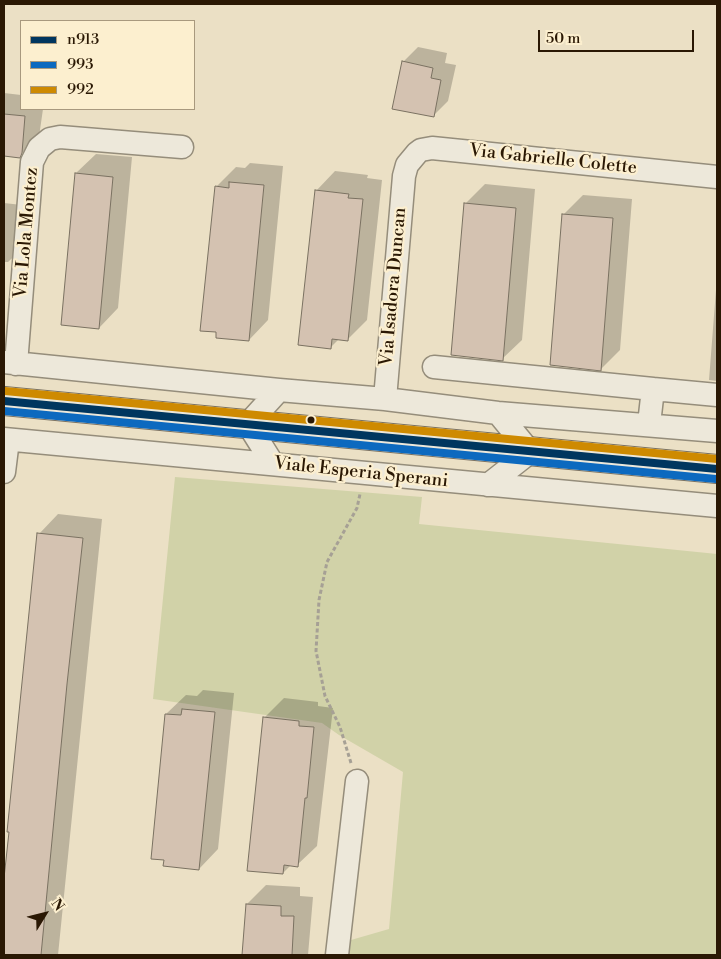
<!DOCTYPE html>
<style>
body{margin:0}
#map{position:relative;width:721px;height:959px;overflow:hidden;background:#ebe0c5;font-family:"Libre Bodoni",serif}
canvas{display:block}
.frame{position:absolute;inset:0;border:5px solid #2a1804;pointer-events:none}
.legend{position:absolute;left:20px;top:20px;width:175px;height:90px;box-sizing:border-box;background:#fcefcf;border:1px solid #a8997e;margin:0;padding:6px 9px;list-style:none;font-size:15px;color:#2a1804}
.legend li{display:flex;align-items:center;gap:10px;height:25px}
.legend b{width:25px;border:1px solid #a8997e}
.north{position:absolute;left:20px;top:889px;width:50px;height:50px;-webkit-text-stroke:4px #fcefcf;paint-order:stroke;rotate:54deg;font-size:14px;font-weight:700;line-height:20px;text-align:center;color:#2a1804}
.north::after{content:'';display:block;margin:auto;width:18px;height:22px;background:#2a1804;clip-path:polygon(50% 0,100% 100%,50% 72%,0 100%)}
.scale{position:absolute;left:538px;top:30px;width:156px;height:22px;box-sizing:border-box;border:2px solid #2a1804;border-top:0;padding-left:6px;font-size:15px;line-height:18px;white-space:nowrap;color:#2a1804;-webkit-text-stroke:4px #fcefcf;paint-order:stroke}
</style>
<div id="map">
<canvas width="721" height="959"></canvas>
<div class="frame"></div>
<ul class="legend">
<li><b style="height:6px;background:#00365f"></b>n913</li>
<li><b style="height:6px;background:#0c69bf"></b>993</li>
<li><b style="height:6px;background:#ce8a01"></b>992</li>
</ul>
<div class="north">N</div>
<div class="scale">50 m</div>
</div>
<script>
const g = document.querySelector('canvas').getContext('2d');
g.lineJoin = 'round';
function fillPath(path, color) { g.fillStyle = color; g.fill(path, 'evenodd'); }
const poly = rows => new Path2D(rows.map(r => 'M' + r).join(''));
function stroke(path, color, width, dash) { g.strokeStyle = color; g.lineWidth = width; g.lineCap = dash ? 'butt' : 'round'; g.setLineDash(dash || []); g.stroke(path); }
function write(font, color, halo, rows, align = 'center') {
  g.font = font + ' "Libre Bodoni",serif'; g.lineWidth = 4.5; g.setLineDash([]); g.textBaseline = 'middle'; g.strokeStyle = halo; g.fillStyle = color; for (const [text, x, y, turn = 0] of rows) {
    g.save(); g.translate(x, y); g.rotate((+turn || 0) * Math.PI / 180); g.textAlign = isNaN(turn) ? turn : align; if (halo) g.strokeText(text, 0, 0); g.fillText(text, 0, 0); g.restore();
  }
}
fillPath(poly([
 [175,477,422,497,419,524,717,554,717,955,349,955,351,940,389,929,403,772,339,735,322,723,153,699]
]), '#d1d2a8');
fillPath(poly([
 [418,47,447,53,445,63,456,65,448,101,433,116,403,62],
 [4,93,21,95,21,109,43,109,39,137,19,156,4,155],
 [96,154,132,157,118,308,99,328,76,173],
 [250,163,283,166,268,320,249,340,216,187,236,167,245,168],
 [335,171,368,175,367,178,382,180,367,320,347,340,339,339,331,347,316,191],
 [485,184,535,189,522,340,502,359,465,204],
 [583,195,632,199,620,350,601,369,563,215],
 [4,203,31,206,28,243,8,262,4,262],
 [717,277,717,381,709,380],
 [58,514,102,519,58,955,4,955,4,883,39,534],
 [203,690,234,693,218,849,199,869,166,714,186,695,197,696],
 [284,698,318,702,318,706,333,708,317,846,297,865,291,865,283,873,264,718],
 [266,885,300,887,300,896,313,897,308,955,243,955,247,904]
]), '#0003');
const building = poly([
 [402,61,433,68,431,78,441,80,434,117,392,109,402,61],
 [4,114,25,116,22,153,20,158,4,156,4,114],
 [75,173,113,177,99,329,61,325,75,173],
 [229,182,264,185,249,341,216,338,216,332,200,331,215,186,229,188,229,182],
 [315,190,349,194,348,198,363,199,348,341,332,339,331,349,298,345,315,190],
 [464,203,516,208,503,361,451,355,464,203],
 [562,214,613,218,601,371,550,365,562,214],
 [37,533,83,538,67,684,41,955,4,955,4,878,9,832,7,832,37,533],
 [182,709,215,712,199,870,163,866,164,860,151,859,165,714,181,715,182,709],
 [263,717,299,721,299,726,314,727,307,798,305,798,298,867,284,865,283,874,247,871,263,717],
 [246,904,281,906,281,916,294,916,292,955,242,955,246,904]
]);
fillPath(building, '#d4c2b1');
stroke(building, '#7a7161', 1);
const street = poly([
 [4,362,279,390,385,399,498,413,717,431],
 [16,364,32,162,39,148,50,139,60,137,182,147],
 [434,367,653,389,649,424],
 [653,389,717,395],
 [385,399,404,176,407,165,417,153,421,150,432,148,717,177],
 [4,439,717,506],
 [273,464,248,424,279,390],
 [4,472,8,440],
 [488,485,530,452,498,413],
 [337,955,357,781]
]);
const secondary = poly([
 [4,401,717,469]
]);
stroke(street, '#958d7b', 25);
stroke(secondary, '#7a7161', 30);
stroke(poly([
 [351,763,340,727,325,696,316,651,319,600,327,562,357,508,360,494]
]), '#a6a095', 3, [4, 2.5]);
stroke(street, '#ede8da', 22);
stroke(secondary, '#ede8da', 28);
stroke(poly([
 [4,401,717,469]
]), '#00365f', 8);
stroke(poly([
 [4,411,716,479]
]), '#0c69bf', 8);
stroke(poly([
 [5,391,717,459]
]), '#ce8a01', 8);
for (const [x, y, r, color] of [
 [311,420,4.5,"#2a1804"]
]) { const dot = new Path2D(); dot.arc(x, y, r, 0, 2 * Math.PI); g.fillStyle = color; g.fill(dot); stroke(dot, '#fcefcf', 2); }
write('18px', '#2a1804', '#fcefcf', [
 ["Via Gabrielle Colette",553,160,6],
 ["Via Lola Montez",27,233,-85],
 ["Via Isadora Duncan",394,287,-85],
 ["Viale Esperia Sperani",361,473,6]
]);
</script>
